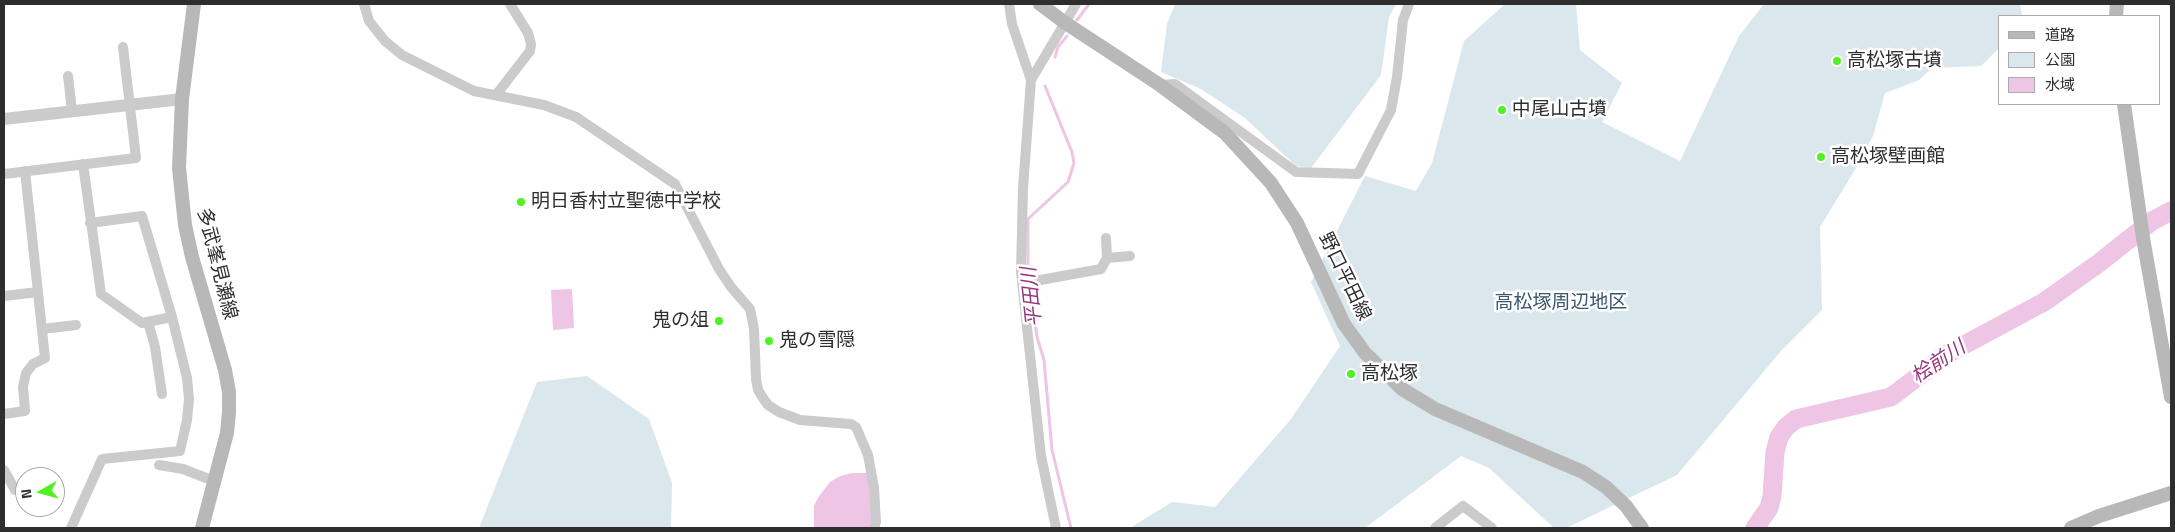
<!DOCTYPE html>
<meta charset="utf-8">
<style>
body{margin:0}
#map{position:relative;width:2175px;height:532px;overflow:hidden;background:#fff;font-family:"Titillium Web","Noto Sans JP",sans-serif}
canvas{display:block}
.frame{position:absolute;inset:0;border:5px solid #2e2e2e;pointer-events:none}
.legend{position:absolute;left:1998px;top:15px;width:162px;height:90px;box-sizing:border-box;background:#fff;border:1px solid #ababab;margin:0;padding:6px 9px;list-style:none;font-size:15px;color:#2e2e2e}
.legend li{display:flex;align-items:center;gap:10px;height:25px}
.legend b{width:25px;border:1px solid #ababab}
.north{position:absolute;left:15px;top:467px;width:50px;height:50px;box-sizing:border-box;background:#fff;border:1px solid #ababab;border-radius:50%;rotate:263deg;font-size:14px;font-weight:700;line-height:20px;text-align:center;color:#2e2e2e}
.north::after{content:'';display:block;margin:auto;width:18px;height:22px;background:#4ff322;clip-path:polygon(50% 0,100% 100%,50% 72%,0 100%)}
</style>
<div id="map">
<canvas width="2175" height="532"></canvas>
<div class="frame"></div>
<ul class="legend">
<li><b style="height:6px;background:#b8b8b8"></b>道路</li>
<li><b style="height:14px;background:#dae7ed"></b>公園</li>
<li><b style="height:14px;background:#eec5e4"></b>水域</li>
</ul>
<div class="north">N</div>
</div>
<script>
const g = document.querySelector('canvas').getContext('2d');
g.lineJoin = 'round';
function fillPath(path, color) { g.fillStyle = color; g.fill(path, 'evenodd'); }
const poly = rows => new Path2D(rows.map(r => 'M' + r).join(''));
function stroke(path, color, width, dash) { g.strokeStyle = color; g.lineWidth = width; g.lineCap = dash ? 'butt' : 'round'; g.setLineDash(dash || []); g.stroke(path); }
function write(font, color, halo, rows, align = 'center') {
  g.font = font + ' "Titillium Web","Noto Sans JP",sans-serif'; g.lineWidth = 5; g.setLineDash([]); g.textBaseline = 'middle'; g.strokeStyle = halo; g.fillStyle = color; for (const [text, x, y, turn = 0] of rows) {
    g.save(); g.translate(x, y); g.rotate((+turn || 0) * Math.PI / 180); g.textAlign = isNaN(turn) ? turn : align; if (halo) g.strokeText(text, 0, 0); g.fillText(text, 0, 0); g.restore();
  }
}
fillPath(poly([
 [1175,4,1396,4,1389,17,1381,75,1311,168,1296,166,1245,118,1201,89,1161,72,1167,24],
 [1505,4,1576,4,1580,50,1622,83,1602,122,1680,161,1739,36,1764,4,2020,4,2022,16,1999,16,1999,48,1981,66,1932,68,1919,80,1885,93,1873,136,1856,168,1820,227,1822,310,1781,351,1677,475,1566,528,1554,528,1489,468,1461,456,1365,528,1130,528,1172,502,1215,507,1291,419,1340,346,1311,282,1365,176,1416,191,1432,163,1464,41],
 [587,376,649,419,672,483,671,528,479,528,537,382]
]), '#dae7ed');
fillPath(poly([
 [572,289,574,328,553,330,551,290],
 [852,473,868,473,872,521,871,528,814,528,814,506,819,496,830,482,840,476]
]), '#eec5e4');
stroke(poly([
 [1077,20,1089,4],
 [1055,57,1058,47,1067,36],
 [1045,86,1072,152,1074,163,1068,182,1028,219,1028,267,1037,337,1044,360,1052,450,1071,528]
]), '#eec5e4', 3);
stroke(poly([
 [1755,528,1769,508,1772,496,1775,452,1779,437,1786,427,1796,419,1891,397,1949,353,2044,302,2099,263,2152,221,2171,211]
]), '#eec5e4', 19);
stroke(poly([
 [364,4,369,21,385,41,402,55,474,91,544,105,576,117,675,184,719,269,731,287,750,309,754,329,756,379,758,390,763,398,768,405,779,412,800,420,851,424,856,427,868,455,874,488,876,522,874,528],
 [1009,4,1012,24,1031,80,1023,188,1021,272,1041,456,1056,528],
 [68,76,72,111],
 [1031,80,1076,4],
 [1160,85,1175,84,1296,172,1358,174,1391,110,1397,77,1403,20,1409,4],
 [496,95,530,51,531,44,528,33,510,4],
 [83,164,101,294,142,323,172,317],
 [4,174,136,158,123,47],
 [1107,258,1130,256],
 [1024,283,1101,269,1107,258,1106,238],
 [4,296,38,292],
 [148,322,155,347,162,394],
 [42,329,76,325],
 [4,414,25,411,23,387,26,373,33,364,45,358,25,171],
 [159,465,183,469,214,481],
 [4,470,15,490],
 [71,528,102,459,180,451,187,420,189,399,187,378,172,317,142,216,90,223],
 [1435,528,1463,506,1492,528]
]), '#cbcbcb', 10);
stroke(poly([
 [4,119,182,99]
]), '#cbcbcb', 12);
stroke(poly([
 [194,4,182,99,179,168,185,225,192,257,225,370,229,392,229,412,227,433,202,528],
 [1040,4,1064,22,1160,85,1225,133,1271,183,1297,223,1344,324,1365,353,1402,389,1435,409,1583,472,1606,487,1626,506,1642,528],
 [2116,16,2117,4],
 [2124,104,2143,238,2171,397],
 [2071,528,2099,516,2171,493]
]), '#b8b8b8', 14);
for (const [x, y, r, color] of [
 [1837,61,5,"#4ff322"],
 [1502,110,5,"#4ff322"],
 [1821,157,5,"#4ff322"],
 [521,202,5,"#4ff322"],
 [719,321,5,"#4ff322"],
 [769,341,5,"#4ff322"],
 [1351,374,5,"#4ff322"]
]) { const dot = new Path2D(); dot.arc(x, y, r, 0, 2 * Math.PI); g.fillStyle = color; g.fill(dot); stroke(dot, '#fff', 2); }
write('19px', '#2e2e2e', '#fff', [
 ["高松塚古墳",1847,61],
 ["中尾山古墳",1512,110],
 ["高松塚壁画館",1831,157],
 ["明日香村立聖徳中学校",531,202],
 ["鬼の俎",709,321,"right"],
 ["鬼の雪隠",779,341],
 ["高松塚",1361,374]
], 'left');
write('19px', '#2e2e2e', '#fff', [
 ["多武峯見瀬線",216,264,76],
 ["野口平田線",1344,277,64]
]);
write('19px', '#38586d', '#fff', [
 ["高松塚周辺地区",1561,303]
]);
write('italic 20px', '#97357f', '#fff', [
 ["平田川",1033,297,-96],
 ["桧前川",1939,363,-34]
]);
</script>
